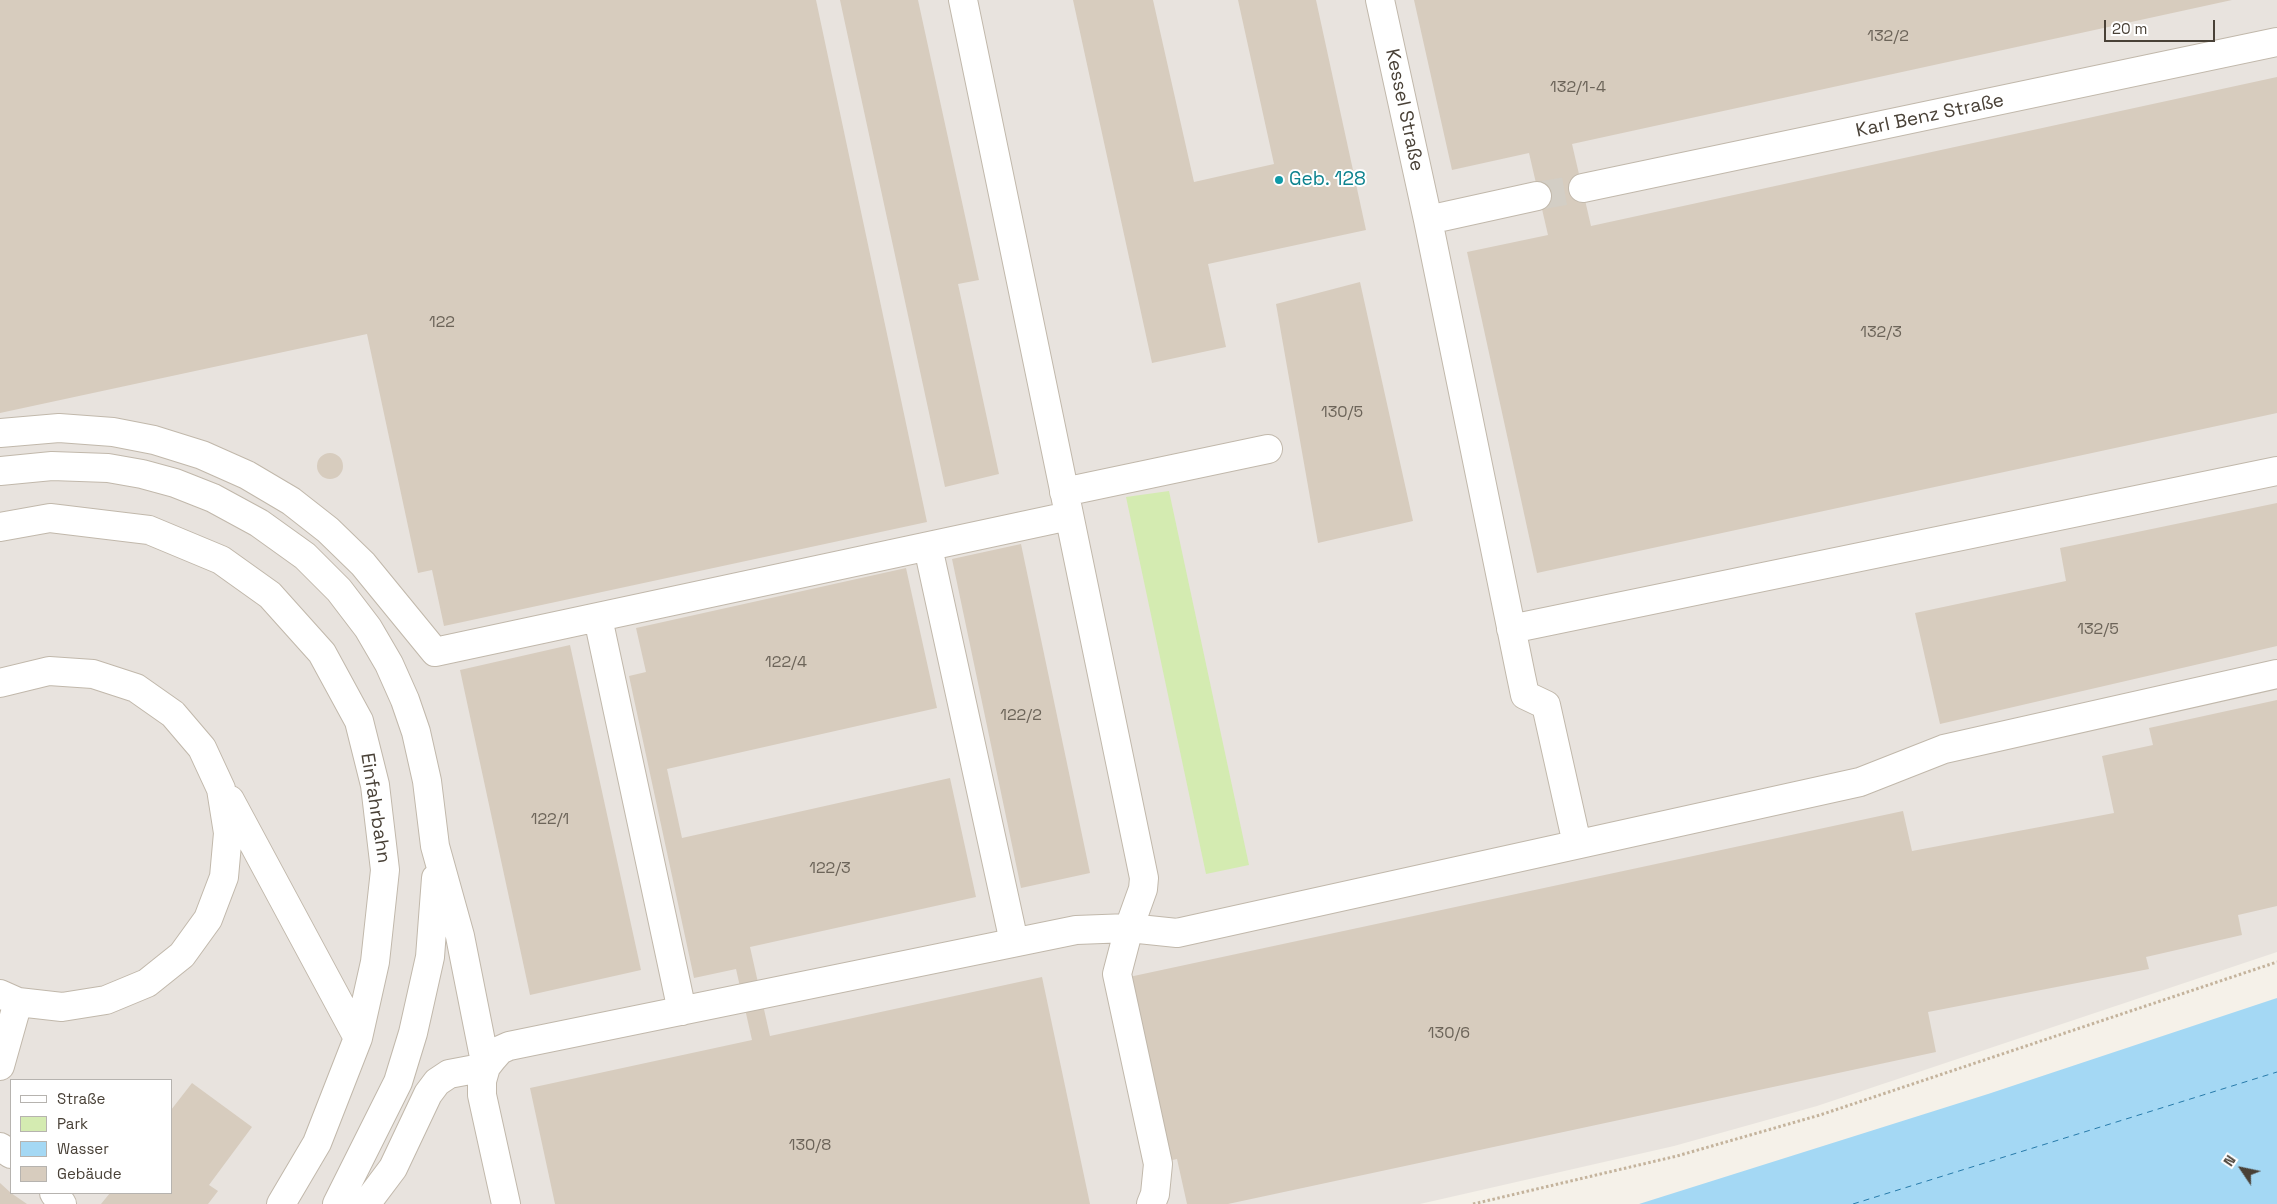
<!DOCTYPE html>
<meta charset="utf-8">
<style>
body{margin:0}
#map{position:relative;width:2277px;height:1204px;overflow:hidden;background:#f5f1e9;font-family:"Space Grotesk",sans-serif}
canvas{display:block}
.legend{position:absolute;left:10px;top:1079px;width:162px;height:115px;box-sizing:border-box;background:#fff;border:1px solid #b6b3af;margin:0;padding:6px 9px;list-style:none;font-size:15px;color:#494137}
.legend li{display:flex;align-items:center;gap:10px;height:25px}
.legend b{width:25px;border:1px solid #b6b3af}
.north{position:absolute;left:2217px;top:1144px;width:50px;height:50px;-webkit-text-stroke:4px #fff;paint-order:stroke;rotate:304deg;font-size:14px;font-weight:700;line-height:20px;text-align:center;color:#494137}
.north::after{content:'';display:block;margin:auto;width:18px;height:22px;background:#494137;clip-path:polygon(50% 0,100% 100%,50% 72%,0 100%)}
.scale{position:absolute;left:2104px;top:20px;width:111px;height:22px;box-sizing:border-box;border:2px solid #494137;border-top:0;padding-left:6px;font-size:15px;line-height:18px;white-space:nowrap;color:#494137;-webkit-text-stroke:4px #fff;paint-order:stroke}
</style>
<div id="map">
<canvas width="2277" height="1204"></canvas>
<ul class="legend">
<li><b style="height:6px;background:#fff"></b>Straße</li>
<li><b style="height:14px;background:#d4ebb1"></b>Park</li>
<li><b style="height:14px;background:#a4d8f4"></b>Wasser</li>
<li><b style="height:14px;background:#d7ccbe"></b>Gebäude</li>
</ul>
<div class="north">N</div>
<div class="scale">20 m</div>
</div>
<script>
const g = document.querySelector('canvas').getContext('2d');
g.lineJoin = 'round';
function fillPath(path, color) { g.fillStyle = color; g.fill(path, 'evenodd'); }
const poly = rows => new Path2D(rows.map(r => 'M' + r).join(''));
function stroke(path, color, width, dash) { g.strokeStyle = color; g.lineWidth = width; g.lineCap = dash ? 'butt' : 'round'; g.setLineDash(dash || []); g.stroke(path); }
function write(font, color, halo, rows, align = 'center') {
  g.font = font + ' "Space Grotesk",sans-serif'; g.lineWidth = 4; g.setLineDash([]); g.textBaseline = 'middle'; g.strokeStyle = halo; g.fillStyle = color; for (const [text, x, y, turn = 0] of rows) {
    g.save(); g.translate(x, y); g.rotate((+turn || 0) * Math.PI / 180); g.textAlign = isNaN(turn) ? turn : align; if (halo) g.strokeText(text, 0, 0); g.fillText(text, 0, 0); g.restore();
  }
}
fillPath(poly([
 [0,0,2277,0,2277,952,1817,1106,1674,1146,1420,1204,0,1204],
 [11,1080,171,1080,171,1193,11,1193]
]), '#e8e3de');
fillPath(poly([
 [1169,491,1249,865,1206,874,1126,497]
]), '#d4ebb1');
fillPath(poly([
 [2277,998,2277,1204,1639,1204,1988,1094]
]), '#a4d8f4');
stroke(poly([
 [1853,1204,2277,1072]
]), '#287baa', 1, [6, 5]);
fillPath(poly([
 [0,0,816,0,927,522,444,626,432,570,418,573,367,334,0,413],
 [840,0,918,0,979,280,958,284,999,474,945,487],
 [1073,0,1153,0,1194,182,1274,164,1238,0,1316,0,1366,230,1208,264,1226,347,1152,363],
 [1414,0,2232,0,1572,144,1591,226,2277,77,2277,413,1537,573,1467,252,1548,235,1529,153,1452,170],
 [1360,282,1413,521,1318,543,1276,304],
 '317 466a13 13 0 1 1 26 0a13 13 0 1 1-26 0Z',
 [2277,503,2277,646,1940,724,1915,613,2066,581,2060,548],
 [1021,544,1090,873,1021,888,952,559],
 [906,568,937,708,667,769,682,838,950,778,976,897,750,947,770,1036,1042,977,1090,1204,555,1204,530,1088,752,1040,736,969,694,978,629,676,646,672,636,628],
 [570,645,641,970,530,995,460,670],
 [2277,700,2277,906,2238,915,2242,935,2146,957,2149,969,1928,1012,1936,1052,1228,1204,1187,1204,1177,1159,1168,1161,1129,977,1903,811,1912,851,2114,813,2102,756,2153,745,2149,728],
 [192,1083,252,1127,209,1185,218,1191,208,1204,101,1204,110,1193,171,1193,171,1110],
 [0,1183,11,1193,27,1204,0,1204]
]), '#d7ccbe');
stroke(poly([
 [1537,196,1583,188]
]), '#d3cec5', 28, [28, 14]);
const minor = poly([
 [963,0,1144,878,1143,889,1129,928,1117,974,1158,1164,1155,1194,1151,1204],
 [1380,0,1428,220,1521,676,1525,695,1546,705,1577,844],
 [1583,188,2277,42],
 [1428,220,1537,196],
 [0,433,59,428,113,432,154,440,202,455,247,475,291,501,328,530,363,564,435,652,1069,516],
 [0,471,52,466,108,468,142,474,175,483,213,498,259,523,305,556,339,590,368,628,389,664,405,700,416,732,427,781,435,846,460,936,486,1067],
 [1064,492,1268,449],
 [0,527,50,518,149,530,221,560,270,595,322,653,359,721,375,785,385,870,375,962,358,1038,317,1143,281,1204],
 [928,547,1014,942],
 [598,618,682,1011],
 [1511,629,2277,471],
 [0,683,49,671,93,674,136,688,173,714,202,748,221,789,228,833,224,877,208,919,182,955,147,983,106,1000,62,1007,18,1002,0,994],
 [230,800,358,1038],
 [0,1066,18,1002],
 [0,1147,11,1154],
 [54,1193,62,1204],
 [337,1204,398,1082,413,1033,430,957,436,878],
 [366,1204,393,1168,428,1094,437,1082,449,1074,486,1067],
 [506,1204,482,1095,482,1081,486,1067,493,1058,500,1050,509,1046,1076,930,1129,928,1177,933,1860,782,1944,749,2277,674]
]);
stroke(minor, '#c1b8ab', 30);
stroke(poly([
 [1473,1204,1677,1156,1820,1115,2277,962]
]), '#c4b39c', 3, [2.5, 2.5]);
stroke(minor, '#fff', 28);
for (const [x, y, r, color] of [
 [1279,180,5,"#0f9aa8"]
]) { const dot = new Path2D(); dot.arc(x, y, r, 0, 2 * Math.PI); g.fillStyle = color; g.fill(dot); stroke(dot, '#fff', 2); }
write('16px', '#6c6459', null, [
 ["132/2",1888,37],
 ["132/1-4",1578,88],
 ["122",442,323],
 ["132/3",1881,333],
 ["130/5",1342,413],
 ["132/5",2098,630],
 ["122/4",786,663],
 ["122/2",1021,716],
 ["122/1",550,820],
 ["122/3",830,869],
 ["130/6",1449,1034],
 ["130/8",810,1146]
]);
write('19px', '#494137', '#fff', [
 ["Kessel Straße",1404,110,78],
 ["Karl Benz Straße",1930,116,-12],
 ["Einfahrbahn",375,808,81]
]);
write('19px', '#0d838f', '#fff', [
 ["Geb. 128",1289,180]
], 'left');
</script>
